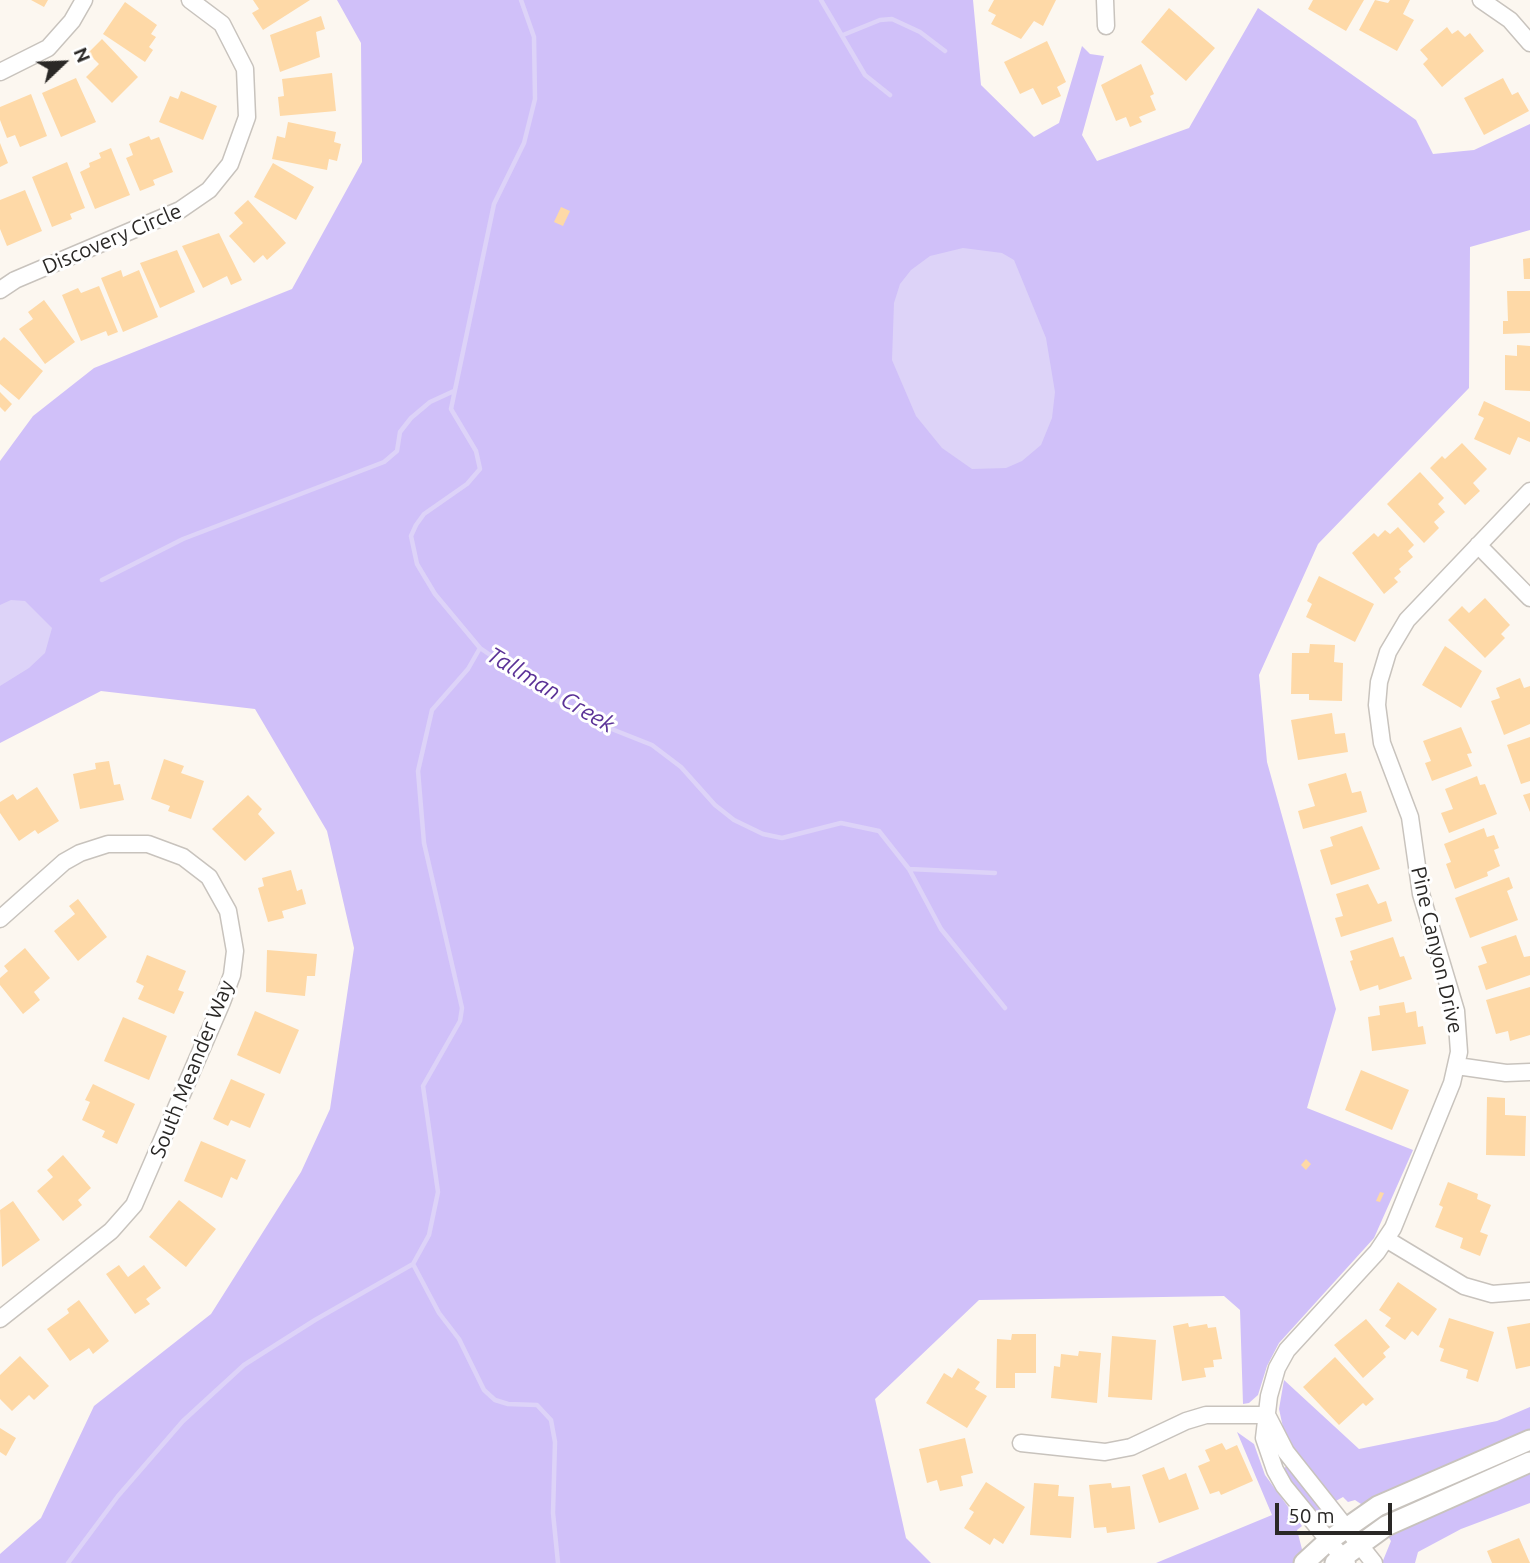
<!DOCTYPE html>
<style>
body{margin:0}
#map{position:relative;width:1530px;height:1563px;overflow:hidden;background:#fcf7f0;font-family:Ubuntu,sans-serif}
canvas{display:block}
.north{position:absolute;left:28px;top:28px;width:70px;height:70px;-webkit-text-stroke:5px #fff;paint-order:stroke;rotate:67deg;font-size:19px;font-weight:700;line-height:28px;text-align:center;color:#2a2826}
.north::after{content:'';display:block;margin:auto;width:24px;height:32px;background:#2a2826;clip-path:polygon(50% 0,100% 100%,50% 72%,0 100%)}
.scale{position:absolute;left:1275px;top:1503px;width:117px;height:32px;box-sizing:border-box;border:4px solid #2a2826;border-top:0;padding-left:9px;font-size:21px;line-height:24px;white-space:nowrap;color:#2a2826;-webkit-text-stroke:5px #fff;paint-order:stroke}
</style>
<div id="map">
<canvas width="1530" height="1563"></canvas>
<div class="north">N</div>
<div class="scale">50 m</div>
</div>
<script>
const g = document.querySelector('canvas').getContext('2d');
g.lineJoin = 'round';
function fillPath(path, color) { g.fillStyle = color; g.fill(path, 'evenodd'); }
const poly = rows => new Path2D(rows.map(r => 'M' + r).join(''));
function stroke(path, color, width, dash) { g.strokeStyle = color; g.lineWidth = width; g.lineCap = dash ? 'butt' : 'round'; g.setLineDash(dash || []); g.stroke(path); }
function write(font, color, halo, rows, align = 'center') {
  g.font = font + ' Ubuntu,sans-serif'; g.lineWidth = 6; g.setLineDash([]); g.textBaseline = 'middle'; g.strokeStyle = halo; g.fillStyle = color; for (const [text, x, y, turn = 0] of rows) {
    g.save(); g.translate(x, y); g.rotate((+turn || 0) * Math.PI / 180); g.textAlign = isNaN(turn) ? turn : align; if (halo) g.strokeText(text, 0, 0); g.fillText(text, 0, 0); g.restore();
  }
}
fillPath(poly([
 [337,0,973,0,981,85,1034,137,1059,123,1082,46,1090,54,1104,56,1082,135,1097,161,1189,128,1258,8,1416,120,1433,154,1474,150,1530,124,1530,230,1470,247,1469,388,1318,544,1259,675,1267,762,1336,1009,1307,1108,1413,1150,1374,1238,1279,1343,1267,1366,1258,1395,1249,1403,1243,1404,1240,1310,1224,1296,979,1300,875,1399,906,1538,931,1563,0,1563,0,1554,41,1518,94,1406,211,1314,301,1172,330,1109,354,948,327,831,255,709,101,691,0,743,0,461,33,416,94,368,292,289,362,162,361,43],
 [1284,1380,1359,1449,1497,1421,1530,1407,1530,1432,1364,1506,1355,1500,1348,1502,1343,1497,1334,1502,1296,1454,1284,1432,1279,1409],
 [1237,1432,1254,1444,1265,1475,1302,1526,1297,1530,1303,1553,1295,1563,1156,1563,1272,1515],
 [1530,1445,1530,1455,1367,1528,1402,1507],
 [1285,1467,1290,1468,1320,1506,1320,1513,1312,1512,1283,1471],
 [1530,1469,1530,1503,1461,1529,1418,1552,1415,1563,1382,1563,1391,1541,1386,1533]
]), '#d0c0f9');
fillPath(poly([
 [963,248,1002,253,1014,260,1046,338,1055,392,1052,418,1041,445,1022,461,1006,468,972,469,942,448,916,416,892,360,894,303,900,284,911,270,930,256],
 [11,600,25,601,52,628,45,653,29,668,0,686,0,605]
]), '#ddd3f8');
stroke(poly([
 [521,0,534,37,535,99,524,143,494,204,451,409,476,451,480,469,467,484,424,514,416,525,411,536,417,564,435,594,480,648,554,699,599,724,652,745,681,767,715,805,734,820,763,834,782,838,841,823,879,831,909,869,941,929,1005,1008],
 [821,0,865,75,890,95],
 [843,35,880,20,892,19,920,32,945,51],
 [102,580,183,539,384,462,397,451,400,432,411,418,430,402,454,391],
 [480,648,468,669,432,710,418,771,424,843,462,1008,460,1021,423,1086,438,1192,429,1235,413,1264,439,1313,459,1339,484,1390,495,1400,508,1404,537,1405,551,1420,555,1442,553,1513,558,1563],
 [909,869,995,873],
 [68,1563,118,1496,183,1421,244,1365,315,1320,413,1264]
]), '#ddd3f8', 4.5);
fillPath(poly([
 [31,0,48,0,44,7],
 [253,0,310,0,263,30,252,13,259,9],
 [994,0,1056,0,1043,26,1034,21,1021,39,991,24,996,15,988,11],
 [1313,0,1364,0,1346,31,1308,9],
 [1375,0,1388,3,1390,0,1410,0,1403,14,1414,20,1397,51,1359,30],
 [125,2,157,25,151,34,156,37,149,47,153,50,145,62,103,34],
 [1169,8,1215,48,1186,81,1141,42],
 [321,16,325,29,316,32,320,57,280,72,270,35],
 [1447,27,1452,34,1458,30,1465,37,1470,33,1484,51,1442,87,1423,64,1428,59,1420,50],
 [102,39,138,77,112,103,86,77,99,64,88,53],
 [1047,41,1066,82,1057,87,1061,96,1042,105,1033,88,1020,94,1004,62],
 [1141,64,1154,94,1150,96,1156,110,1139,117,1142,122,1130,127,1126,117,1116,121,1101,85],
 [332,73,336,111,280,116,278,97,284,96,282,79],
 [76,78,96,122,61,137,42,93],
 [1503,78,1512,95,1518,92,1529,111,1484,135,1464,98],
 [181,91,217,106,203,140,159,122,170,96,178,99],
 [31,94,47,136,20,147,15,135,7,138,0,120,0,107],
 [288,122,336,132,334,142,341,144,337,161,329,159,327,170,272,159,277,136,285,138],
 [149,136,151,140,159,137,173,172,153,180,155,185,140,191,126,158,133,155,129,144],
 [0,143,8,163,0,167],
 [111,148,130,195,95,209,80,172,90,167,89,163,101,158,99,153],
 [67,162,85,208,70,214,72,219,52,227,32,177],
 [273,163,314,187,296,220,254,197],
 [25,190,42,231,7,246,0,229,0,200],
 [248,200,286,243,267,260,263,255,254,263,229,236,243,223,234,213],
 [561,207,570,211,563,226,554,222],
 [219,233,242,280,231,285,227,276,203,288,182,246],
 [177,250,195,292,160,308,140,263],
 [1530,258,1530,279,1524,279,1523,259],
 [121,270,123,277,139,270,158,317,123,332,101,278],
 [99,286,118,332,108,336,106,331,81,341,62,295,78,288,81,293],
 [1507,291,1530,291,1530,333,1503,334,1503,321,1508,321],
 [44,300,75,342,45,364,19,329,33,319,28,312],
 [4,337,43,371,19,400,0,384,0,341],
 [1517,345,1530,346,1530,391,1505,390,1505,355,1517,356],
 [0,392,12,404,5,412,0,407],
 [1484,401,1530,422,1530,442,1518,437,1510,455,1474,439,1484,418,1478,415],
 [1462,443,1487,469,1473,483,1480,491,1465,505,1430,468,1442,456,1445,459],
 [1420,472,1444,498,1438,504,1445,512,1434,522,1439,528,1424,543,1387,504],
 [1398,527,1414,545,1408,551,1413,557,1399,569,1401,572,1394,578,1398,582,1384,594,1352,553,1374,533,1378,537,1385,530,1390,534],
 [1319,576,1374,604,1355,642,1306,617,1312,604,1307,601],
 [1485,598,1510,625,1501,634,1505,638,1485,658,1448,620,1462,606,1469,613],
 [1310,644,1335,645,1334,662,1343,663,1342,701,1309,700,1309,694,1291,694,1292,653,1309,653],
 [1445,646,1482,671,1461,708,1422,685],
 [1520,678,1524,688,1530,686,1530,724,1504,735,1491,701,1500,698,1496,688],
 [1332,713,1335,734,1345,733,1348,752,1298,760,1291,720],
 [1461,727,1472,753,1467,754,1472,766,1432,781,1425,763,1431,761,1423,741],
 [1530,737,1530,781,1521,784,1507,745],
 [164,759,184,766,181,773,204,781,191,819,168,811,170,806,151,799],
 [109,761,114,785,120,784,124,800,80,809,73,774,96,769,95,763],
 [1346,773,1352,793,1361,791,1367,812,1303,829,1298,811,1315,806,1308,784],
 [1477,776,1480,785,1485,784,1497,814,1449,833,1441,813,1453,809,1445,789],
 [37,787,59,821,38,834,35,830,19,841,0,813,0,802,13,794,17,800],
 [1530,793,1530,812,1523,795],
 [248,795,262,809,258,814,275,833,245,861,212,829],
 [1362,826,1380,869,1331,885,1320,850,1333,846,1330,837],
 [1484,828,1487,837,1494,835,1499,848,1494,850,1500,866,1487,872,1488,876,1455,889,1446,864,1451,862,1444,844],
 [291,870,297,891,302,889,306,904,282,911,284,918,268,922,258,888,264,886,262,878],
 [1509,877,1513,888,1507,891,1518,920,1470,938,1455,898],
 [1368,884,1378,904,1386,901,1392,921,1341,937,1335,918,1343,916,1336,894],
 [78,899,107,937,78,961,54,931,75,914,69,906],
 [1516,935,1524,957,1530,956,1530,975,1486,990,1478,966,1487,963,1481,947],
 [1393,937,1400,957,1404,956,1412,979,1379,990,1378,985,1360,991,1350,961,1353,960,1350,951],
 [25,948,50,978,34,992,40,1000,23,1014,0,985,0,978,8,971,4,966],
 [267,950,317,954,315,976,307,976,305,996,266,992],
 [147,955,186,971,178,990,184,992,174,1014,138,999,144,986,136,982],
 [1530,987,1530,1035,1510,1041,1508,1031,1496,1034,1486,1000],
 [1404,1002,1406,1013,1416,1011,1418,1027,1423,1026,1426,1044,1372,1051,1368,1017,1380,1015,1379,1006],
 [255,1011,299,1030,280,1074,237,1055],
 [123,1017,167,1036,149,1080,104,1061],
 [1361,1070,1409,1090,1392,1130,1345,1110],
 [231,1079,265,1094,250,1128,231,1120,228,1126,213,1119],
 [93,1084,135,1104,117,1144,102,1137,105,1131,82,1120,90,1102,85,1100],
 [1487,1097,1505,1098,1505,1115,1526,1116,1525,1156,1486,1155],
 [201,1141,246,1160,237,1180,231,1177,222,1198,184,1181],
 [63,1155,91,1188,78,1200,82,1205,63,1221,37,1191,53,1177,47,1170],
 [1306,1159,1311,1164,1306,1170,1301,1165],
 [1448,1182,1478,1194,1477,1199,1491,1205,1480,1232,1488,1235,1480,1256,1460,1248,1463,1238,1435,1227,1443,1207,1439,1205],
 [1380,1192,1384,1193,1380,1202,1376,1201],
 [179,1200,216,1229,186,1267,149,1237],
 [13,1201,40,1240,2,1267,0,1210],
 [119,1265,128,1277,144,1265,161,1288,146,1299,150,1304,135,1314,106,1274],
 [1398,1282,1437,1309,1418,1336,1412,1331,1405,1340,1385,1326,1391,1318,1379,1310],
 [79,1300,109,1341,93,1354,89,1348,70,1361,47,1329,69,1313,67,1309],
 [1449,1318,1494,1332,1478,1382,1466,1378,1468,1370,1440,1361,1444,1349,1439,1347],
 [1366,1319,1390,1347,1383,1353,1386,1357,1363,1378,1334,1345],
 [1188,1323,1189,1327,1207,1324,1208,1328,1216,1327,1222,1359,1213,1360,1214,1367,1204,1368,1206,1377,1182,1381,1173,1326],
 [1530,1323,1530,1366,1516,1369,1507,1327],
 [1012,1334,1036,1334,1036,1373,1015,1373,1015,1388,996,1388,997,1339,1011,1340],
 [1112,1336,1156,1340,1152,1400,1108,1397],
 [1079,1351,1101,1353,1097,1403,1051,1398,1054,1366,1060,1367,1061,1354,1078,1356],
 [20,1356,49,1386,34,1400,29,1395,12,1411,0,1399,0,1375],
 [1335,1357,1374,1399,1366,1406,1363,1403,1339,1425,1303,1387],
 [958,1368,980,1382,975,1389,987,1396,967,1428,926,1403,944,1373,952,1378],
 [0,1428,16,1438,6,1456,0,1452],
 [965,1438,973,1473,961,1476,963,1486,940,1491,937,1480,927,1483,919,1449],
 [1222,1443,1226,1450,1237,1445,1253,1481,1221,1495,1219,1491,1210,1494,1198,1466,1210,1461,1205,1450],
 [1164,1467,1169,1480,1186,1473,1199,1509,1159,1523,1142,1475],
 [986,1482,1025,1507,1003,1544,994,1538,990,1545,964,1528,974,1512,969,1509],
 [1034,1483,1059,1485,1058,1496,1074,1497,1071,1538,1030,1535],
 [1111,1483,1112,1488,1130,1486,1135,1529,1107,1533,1106,1527,1094,1528,1089,1485],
 [1519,1538,1530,1563,1492,1563,1487,1551]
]), '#fed9a7');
const minor = poly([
 [1105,0,1106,26],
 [1481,0,1510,20,1530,43],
 [0,72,48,48,72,21,84,0],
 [0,290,15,280,180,210,209,190,230,164,247,117,245,69,222,24,190,0],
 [1478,545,1530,598],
 [0,919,64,862,80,853,108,844,148,844,183,857,209,877,228,911,235,951,232,975,222,1002,134,1205,111,1231,0,1319],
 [1457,1066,1506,1073,1530,1072],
 [1386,1239,1464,1286,1492,1294,1530,1291],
 [1267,1415,1286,1452,1374,1563],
 [1021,1443,1105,1452,1131,1447,1186,1421,1206,1415,1267,1415],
 [1347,1563,1284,1486,1275,1470,1264,1438,1269,1396,1277,1368,1287,1350,1377,1252,1393,1228,1452,1083,1459,1052,1456,1011,1421,894,1410,817,1382,743,1377,705,1379,682,1388,652,1407,620,1530,491]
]);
const tertiary = poly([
 [1304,1563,1328,1541,1378,1506,1530,1440],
 [1335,1563,1386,1526,1530,1462]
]);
stroke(minor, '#c8c3bd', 19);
stroke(tertiary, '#c8c3bd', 23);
stroke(minor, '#fff', 16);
stroke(tertiary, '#fff', 19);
write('21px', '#2a2826', '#fff', [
 ["Discovery Circle",112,239,-23],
 ["Pine Canyon Drive",1437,950,77],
 ["South Meander Way",192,1069,-68]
]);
write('italic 23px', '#5b3297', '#fff', [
 ["Tallman Creek",551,690,31]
]);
</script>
